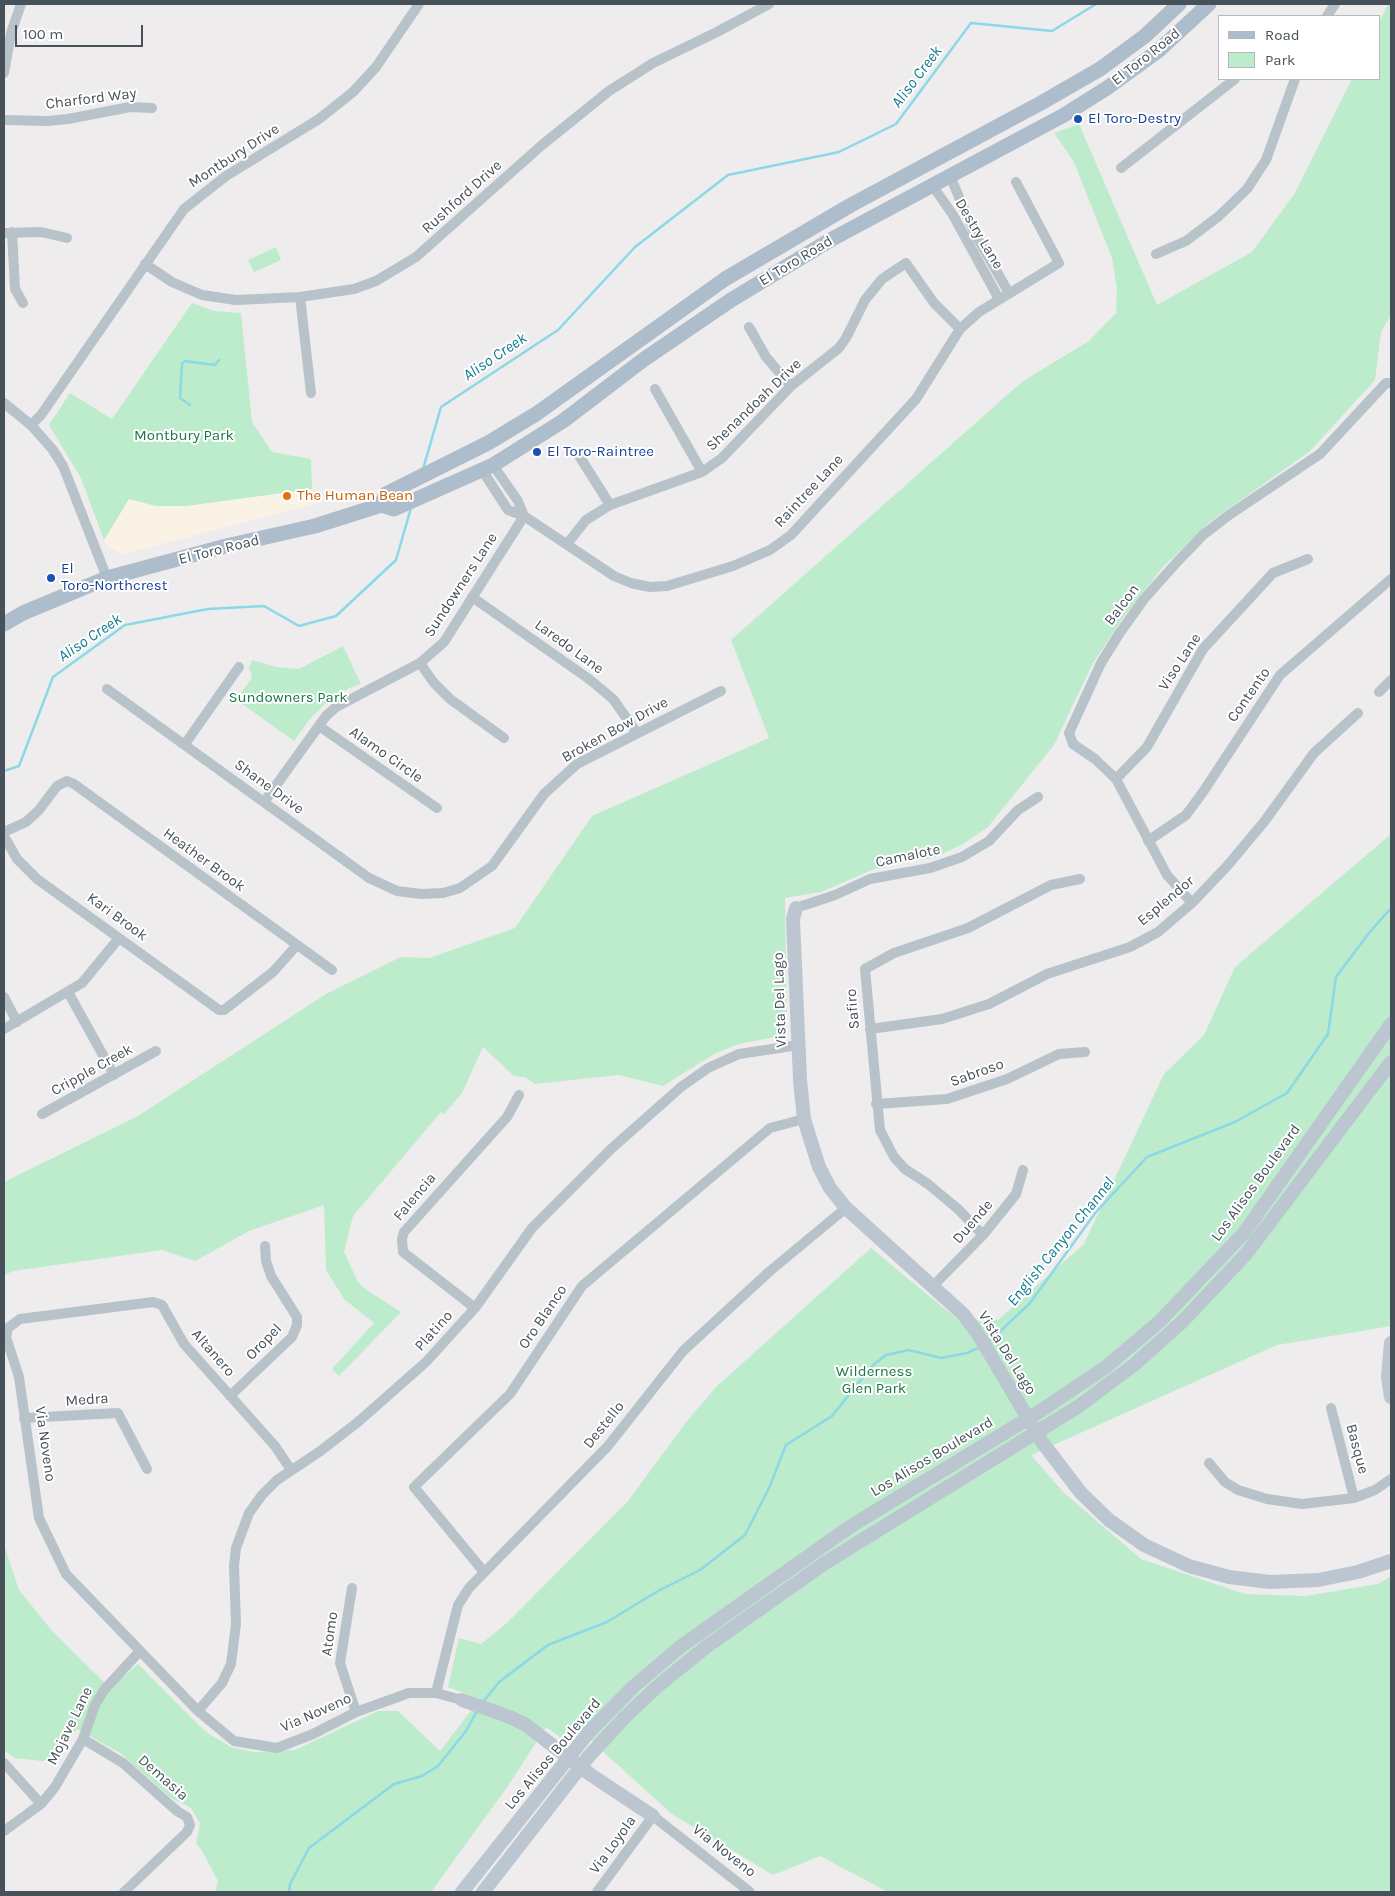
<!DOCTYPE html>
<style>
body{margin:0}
#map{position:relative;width:1395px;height:1896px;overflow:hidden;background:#efeced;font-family:Karla,sans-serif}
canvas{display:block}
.frame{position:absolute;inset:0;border:5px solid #465159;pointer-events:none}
.legend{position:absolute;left:1218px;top:15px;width:162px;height:65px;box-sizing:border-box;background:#fff;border:1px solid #b5b9bd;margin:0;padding:6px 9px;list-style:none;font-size:15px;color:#465159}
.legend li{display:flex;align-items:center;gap:10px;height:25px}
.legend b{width:25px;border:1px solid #b5b9bd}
.scale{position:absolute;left:15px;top:25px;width:128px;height:22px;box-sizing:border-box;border:2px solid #465159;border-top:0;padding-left:6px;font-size:15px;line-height:18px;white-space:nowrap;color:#465159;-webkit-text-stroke:4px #fff;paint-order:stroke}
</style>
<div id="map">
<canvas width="1395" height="1896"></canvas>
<div class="frame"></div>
<ul class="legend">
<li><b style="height:6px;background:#adbdcb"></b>Road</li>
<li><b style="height:14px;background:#bceccc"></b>Park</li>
</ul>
<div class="scale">100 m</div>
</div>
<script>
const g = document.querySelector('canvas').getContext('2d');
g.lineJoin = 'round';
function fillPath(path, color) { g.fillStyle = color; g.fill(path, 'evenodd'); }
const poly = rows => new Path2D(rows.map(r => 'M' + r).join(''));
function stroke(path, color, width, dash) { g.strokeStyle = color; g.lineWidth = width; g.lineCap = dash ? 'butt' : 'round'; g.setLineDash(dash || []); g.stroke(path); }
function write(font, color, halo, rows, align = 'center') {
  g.font = font + ' Karla,sans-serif'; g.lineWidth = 4; g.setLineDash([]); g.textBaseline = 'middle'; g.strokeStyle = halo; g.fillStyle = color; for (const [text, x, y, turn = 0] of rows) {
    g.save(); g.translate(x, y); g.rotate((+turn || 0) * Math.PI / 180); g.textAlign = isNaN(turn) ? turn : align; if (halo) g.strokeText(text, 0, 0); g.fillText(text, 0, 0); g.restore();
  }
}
fillPath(poly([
 [312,489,314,497,322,502,123,554,107,546,104,540,129,499,156,506,186,506]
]), '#faf3e5');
fillPath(poly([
 [1388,4,1391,4,1391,315,1381,332,1375,380,1309,452,1211,521,1163,567,1123,618,1093,663,1054,745,988,827,963,844,936,857,874,869,821,892,785,898,787,1030,784,1035,739,1044,716,1053,663,1086,619,1075,535,1084,525,1077,514,1076,483,1047,462,1093,444,1114,441,1112,353,1216,344,1252,358,1282,368,1291,401,1312,339,1376,332,1369,374,1323,344,1299,326,1270,324,1205,249,1231,195,1261,162,1250,13,1271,4,1275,4,1182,138,1116,326,994,401,957,429,958,515,928,592,816,769,738,731,640,1023,381,1089,341,1116,313,1117,289,1112,258,1074,162,1054,133,1079,124,1157,305,1252,252,1295,193,1352,79,1379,79,1379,23],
 [276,247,281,260,254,272,248,260],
 [192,303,214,311,241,313,252,422,272,452,311,459,312,489,186,506,156,506,129,499,104,540,81,478,49,425,70,393,112,419],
 [343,646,361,684,349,688,325,704,309,720,294,741,234,698,239,696,251,679,252,674,249,669,252,660,276,667,299,669],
 [1391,834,1391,1326,1277,1345,1031,1455,1063,1492,1141,1559,1245,1594,1306,1596,1378,1584,1391,1576,1391,1892,888,1892,820,1856,773,1875,672,1814,577,1728,570,1736,560,1737,546,1727,508,1786,431,1892,215,1892,218,1881,201,1849,196,1844,200,1823,191,1808,171,1798,120,1753,77,1729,54,1758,42,1761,14,1758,4,1750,4,1545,19,1590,53,1632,110,1688,138,1664,206,1732,231,1747,253,1752,295,1750,378,1711,398,1711,440,1751,480,1699,448,1687,459,1638,481,1644,507,1623,628,1501,687,1421,717,1386,871,1248,957,1319,998,1320,1084,1244,1164,1074,1204,1035,1235,967]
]), '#bceccc');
stroke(poly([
 [190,405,180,398,182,364,185,361,215,365,219,360],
 [423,469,441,407,558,330,635,247,728,175,839,152,896,124,971,23,1052,31,1096,4],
 [4,771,19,766,53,677,125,625,208,609,264,606,299,626,336,616,396,560,411,508],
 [989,1342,1030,1303,1096,1212,1147,1157,1235,1122,1287,1093,1328,1034,1336,977,1369,933,1391,908],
 [483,1702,499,1682,548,1645,607,1622,658,1591,700,1570,745,1535,770,1486,786,1445,832,1416,872,1366,886,1355,909,1350,941,1358,967,1353,980,1347],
 [289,1892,290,1884,309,1848,394,1784,422,1776,438,1766,466,1731,477,1711]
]), '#8bd8e7', 2.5);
stroke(poly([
 [1327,16,1335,4],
 [4,73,11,33,21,4],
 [4,120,48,121,68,119,130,107,152,108],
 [1121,168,1235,79],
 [950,176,974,232,1009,293],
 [932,185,953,215,999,299],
 [12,232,15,289,23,303],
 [4,233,41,232,67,238],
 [1156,254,1186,241,1219,216,1247,189,1266,160,1295,79],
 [145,264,172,282,202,295,236,300,300,297,354,289,376,281,416,257,542,145,609,91,653,63,717,32,769,4],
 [300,297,311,393],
 [749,327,766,357,791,386],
 [655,389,702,472],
 [4,403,31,425,53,450,63,466,107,578],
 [31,425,41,415,184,209,226,176,319,119,353,92,376,67,419,4],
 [578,454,610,505],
 [493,465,518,501,524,516],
 [482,470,508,510,524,516,614,576,631,583,650,587,667,586,733,566,770,550,791,535,916,399,960,329,979,312,1059,263,1016,182],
 [567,544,586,520,610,505,702,472,722,458,791,386,839,348,846,338,865,300,882,279,906,263,934,303,960,329],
 [472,597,589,679,613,699,637,733],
 [420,663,434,683,450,699,504,738],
 [107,689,369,878,397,891,421,894,443,893,460,888,492,866,544,794,577,764,721,691],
 [1379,692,1391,680],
 [319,726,437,808],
 [185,744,239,667],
 [1116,779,1147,747,1203,649,1273,573,1308,559],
 [264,802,326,716,336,707,420,663,444,642,524,516],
 [4,832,26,822,39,810,57,786,67,781,74,784,332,970],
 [4,836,17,859,37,879,219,1010,224,1010,273,972,297,945],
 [1148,841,1186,815,1203,792,1280,675,1391,579],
 [1192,903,1167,875,1116,779,1095,759,1073,744,1069,733,1101,663,1119,634,1144,599,1178,561,1203,535,1229,515,1320,454,1386,383,1391,383],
 [796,908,835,895,870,879,930,868,962,857,989,841,1018,810,1038,797],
 [68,992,114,1075],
 [4,997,17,1022],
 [4,1029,82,983,119,938],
 [870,1029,942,1019,989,1004,1047,974,1130,947,1158,932,1192,903,1228,865,1264,822,1314,753,1358,713],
 [876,1104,947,1099,1007,1079,1059,1054,1085,1052],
 [42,1114,156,1051],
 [983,1235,958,1209,928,1184,905,1169,894,1157,880,1130,865,969,894,953,968,928,1051,885,1080,879],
 [933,1286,983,1235,1016,1194,1023,1170],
 [475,1308,403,1252,402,1239,404,1232,507,1117,519,1095],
 [230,1396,292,1337,297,1325,297,1317,271,1276,266,1261,265,1246],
 [1331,1408,1354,1498],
 [24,1418,118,1413,147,1469],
 [1209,1463,1225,1482,1238,1490,1267,1499,1302,1504,1354,1498,1375,1490,1391,1479],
 [291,1470,275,1446,184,1344,162,1305,153,1302,20,1319,8,1328,6,1337,19,1377,39,1518,66,1574,198,1711,234,1741,277,1748,313,1734,356,1712,409,1693,436,1693,462,1700],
 [484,1572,414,1487,510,1394,582,1286,770,1128,804,1119],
 [352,1588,340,1663,356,1712],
 [436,1693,458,1605,469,1588,608,1446,683,1351,770,1271,846,1208],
 [198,1711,222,1683,231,1664,236,1624,234,1566,236,1548,249,1513,262,1495,277,1480,319,1452,358,1422,426,1362,475,1308,532,1228,611,1149,681,1087,708,1068,739,1054,799,1045],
 [83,1739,123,1763,177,1811,187,1817,190,1825,187,1832,124,1892],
 [4,1763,41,1804],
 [4,1831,41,1804,55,1787,83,1739,95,1705,104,1690,139,1652],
 [597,1892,653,1816,750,1892]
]), '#b8c2c9', 10);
stroke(poly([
 [796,908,793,919,800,1080,804,1119,819,1167,830,1188,846,1208,964,1315,978,1334,1042,1442,1081,1493,1109,1520,1144,1545,1189,1566,1229,1577,1270,1582,1318,1580,1358,1572,1391,1561],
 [1391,1343,1388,1377,1391,1397],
 [462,1700,510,1717,526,1725,591,1775,653,1816],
 [462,1892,589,1732,633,1687,680,1647,851,1526,1039,1412,1106,1367,1160,1321,1244,1233,1391,1024],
 [483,1892,589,1756,625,1717,659,1685,706,1647,825,1563,1079,1406,1135,1364,1183,1321,1246,1254,1391,1062]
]), '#bbc6d0', 14);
stroke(poly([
 [381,505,386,494,488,443,536,414,725,279,851,205,1041,103,1100,69,1145,36,1179,4],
 [4,624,23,613,107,578,226,546,315,526,381,505,394,509,493,465,563,421,643,360,731,300,832,239,1064,115,1107,88,1158,51,1209,4]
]), '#adbdcb', 15);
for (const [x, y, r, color] of [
 [1078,119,5,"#1a4fb4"],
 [537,452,5,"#1a4fb4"],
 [287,496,5,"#e8710a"],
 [51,578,5,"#1a4fb4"]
]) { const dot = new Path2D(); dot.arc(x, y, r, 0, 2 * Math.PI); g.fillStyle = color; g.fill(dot); stroke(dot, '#fff', 2); }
write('15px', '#465159', '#fff', [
 ["El Toro Road",1146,57,-38],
 ["Charford Way",91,99,-7],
 ["Montbury Drive",234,156,-33],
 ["Rushford Drive",462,197,-42],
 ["Destry Lane",979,234,59],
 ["El Toro Road",796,261,-31],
 ["Shenandoah Drive",754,405,-44],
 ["Raintree Lane",809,491,-47],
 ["El Toro Road",219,550,-14],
 ["Sundowners Lane",461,585,-57],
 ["Balcon",1122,605,-53],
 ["Laredo Lane",569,647,36],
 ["Viso Lane",1180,662,-57],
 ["Contento",1249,695,-55],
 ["Broken Bow Drive",615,730,-29],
 ["Alamo Circle",386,755,35],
 ["Shane Drive",269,787,36],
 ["Camalote",908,856,-12],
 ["Heather Brook",204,860,36],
 ["Esplendor",1166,901,-40],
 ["Kari Brook",117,917,36],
 ["Vista Del Lago",780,1000,-92],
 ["Safiro",853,1009,-95],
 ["Cripple Creek",92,1070,-29],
 ["Sabroso",977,1073,-20],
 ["Los Alisos Boulevard",1256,1183,-54],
 ["Falencia",415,1197,-50],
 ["Duende",973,1222,-49],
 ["Oro Blanco",543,1317,-56],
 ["Platino",434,1331,-48],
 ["Oropel",264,1342,-46],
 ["Altanero",213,1353,49],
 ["Vista Del Lago",1007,1353,58],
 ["Medra",87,1400,-4],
 ["Destello",604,1425,-51],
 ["Via Noveno",45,1444,82],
 ["Basque",1357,1449,75],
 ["Los Alisos Boulevard",932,1457,-31],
 ["Atomo",330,1634,-82],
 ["Via Noveno",316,1713,-24],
 ["Mojave Lane",70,1726,-64],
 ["Los Alisos Boulevard",553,1754,-50],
 ["Demasia",163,1778,41],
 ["Via Loyola",613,1845,-54],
 ["Via Noveno",724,1851,38]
]);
write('15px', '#164399', '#fff', [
 ["El Toro-Destry",1088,119],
 ["El Toro-Raintree",547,452],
 ["El",61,569],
 ["Toro-Northcrest",61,586]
], 'left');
write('15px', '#1b7644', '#fff', [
 ["Montbury Park",184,436],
 ["Sundowners Park",288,698],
 ["Wilderness",874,1372],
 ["Glen Park",874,1389]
]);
write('15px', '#c56008', '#fff', [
 ["The Human Bean",297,496]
], 'left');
write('italic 16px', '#137c91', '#fff', [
 ["Aliso Creek",917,77,-53],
 ["Aliso Creek",495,357,-34],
 ["Aliso Creek",90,638,-34],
 ["English Canyon Channel",1061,1242,-51]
]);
</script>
